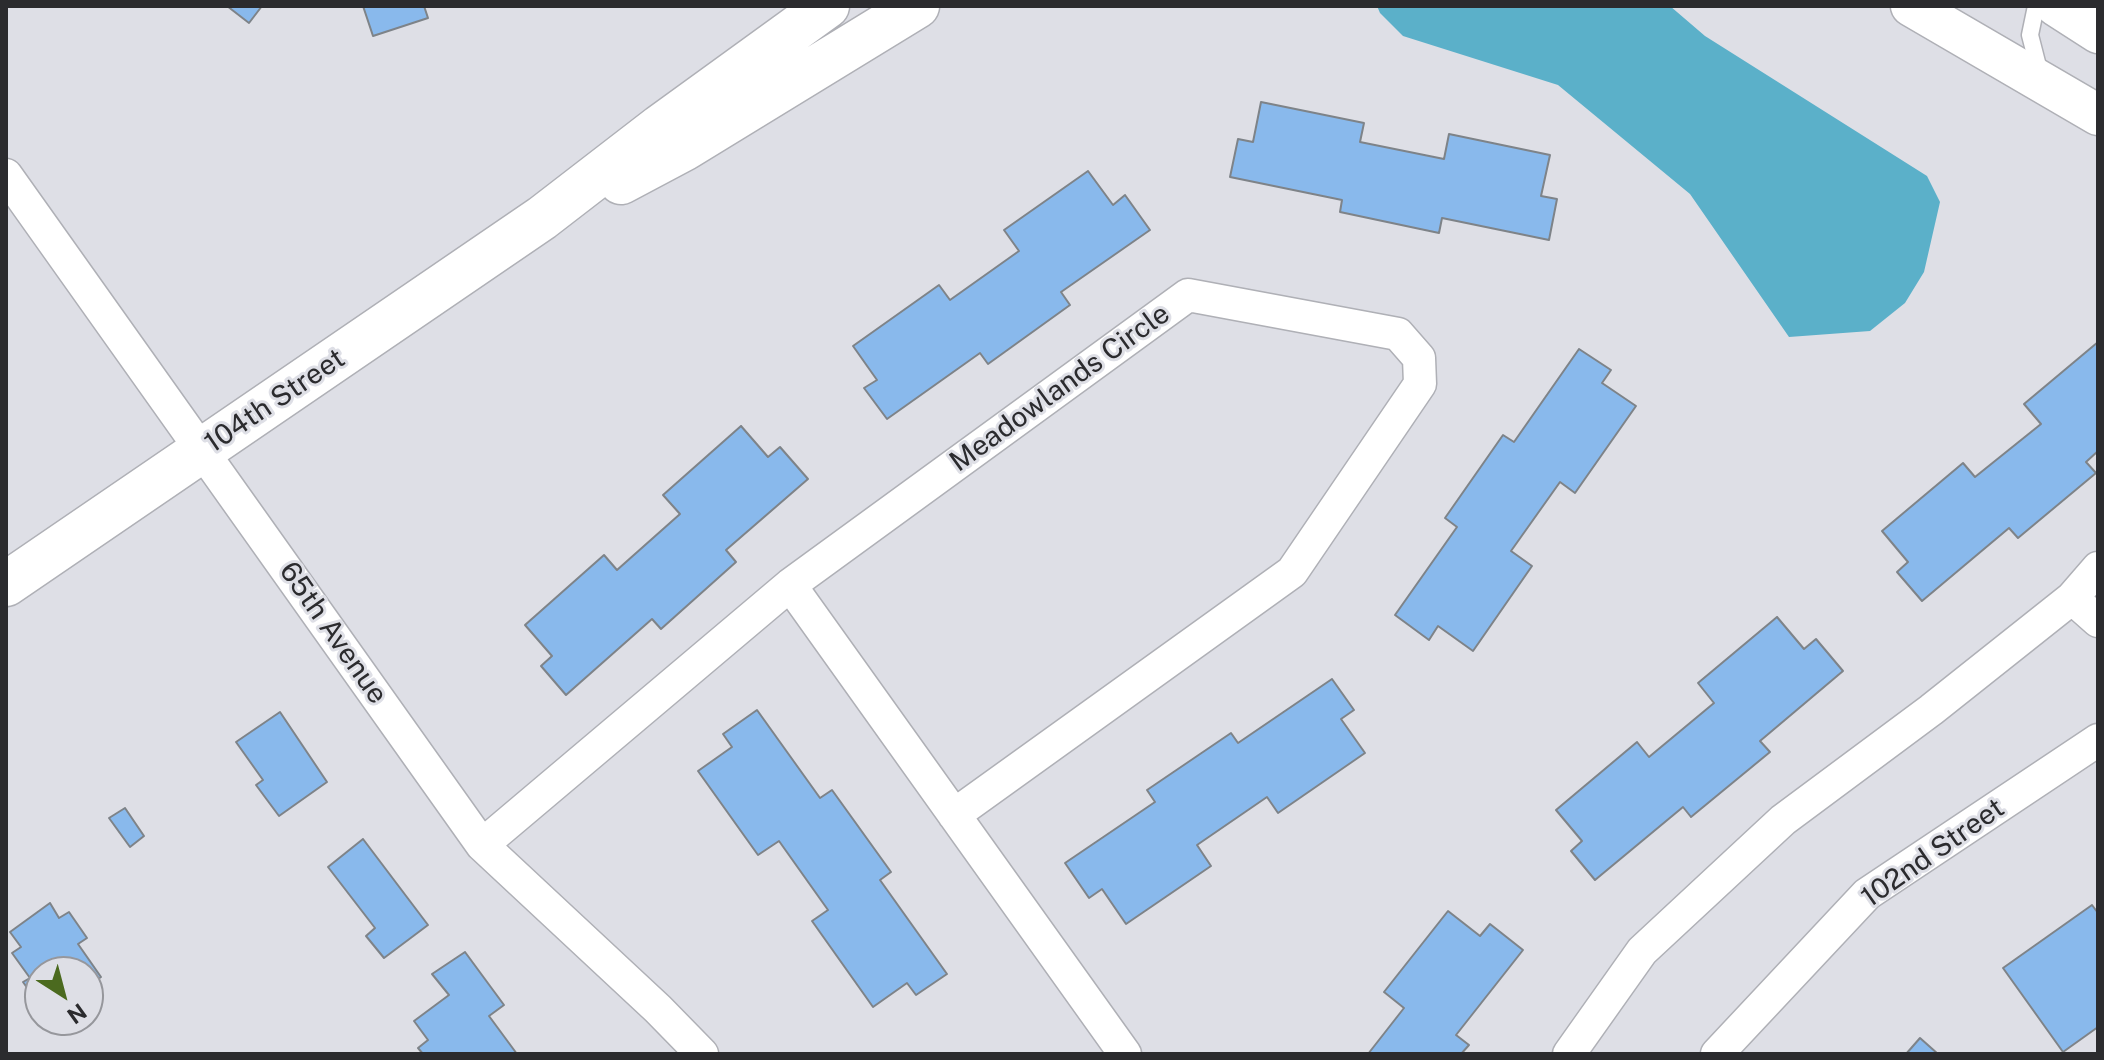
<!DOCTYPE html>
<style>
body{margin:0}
#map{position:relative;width:2104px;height:1060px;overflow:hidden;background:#dedfe6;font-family:"Public Sans",sans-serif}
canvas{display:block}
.frame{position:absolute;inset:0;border:8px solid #2b2b2e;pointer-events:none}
.north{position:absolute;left:24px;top:956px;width:80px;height:80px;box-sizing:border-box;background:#dedfe6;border:2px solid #96979c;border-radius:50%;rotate:144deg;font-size:22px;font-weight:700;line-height:32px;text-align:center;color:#2b2b2e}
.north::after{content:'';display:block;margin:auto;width:28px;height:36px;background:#4b6a1f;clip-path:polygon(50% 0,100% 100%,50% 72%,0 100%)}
</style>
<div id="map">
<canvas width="2104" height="1060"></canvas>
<div class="frame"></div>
<div class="north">N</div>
</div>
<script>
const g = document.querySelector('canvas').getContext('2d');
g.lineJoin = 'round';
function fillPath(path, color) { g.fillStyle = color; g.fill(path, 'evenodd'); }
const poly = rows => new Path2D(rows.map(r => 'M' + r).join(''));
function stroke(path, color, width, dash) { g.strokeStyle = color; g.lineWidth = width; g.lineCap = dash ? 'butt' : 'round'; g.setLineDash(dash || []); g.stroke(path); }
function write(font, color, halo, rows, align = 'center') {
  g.font = font + ' "Public Sans",sans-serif'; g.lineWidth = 6; g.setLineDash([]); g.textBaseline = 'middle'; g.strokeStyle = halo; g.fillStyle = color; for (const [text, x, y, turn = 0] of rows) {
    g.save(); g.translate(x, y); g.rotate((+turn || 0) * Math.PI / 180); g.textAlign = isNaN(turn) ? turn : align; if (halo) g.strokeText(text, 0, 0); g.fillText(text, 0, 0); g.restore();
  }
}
fillPath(poly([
 [1377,6,1670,6,1705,36,1927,176,1940,202,1924,272,1905,303,1870,331,1789,337,1690,194,1558,85,1403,36,1380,13]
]), '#5bb0c9');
const building = poly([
 [227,6,262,6,249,23,227,6],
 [363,6,424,6,428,18,373,36,363,6],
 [1261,102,1364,123,1360,142,1444,159,1449,134,1550,155,1541,196,1557,199,1549,240,1442,218,1439,233,1340,212,1342,200,1230,177,1238,139,1253,142,1261,102],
 [1088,171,1113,205,1125,195,1150,230,1061,292,1070,305,988,364,980,353,887,419,864,388,877,380,853,346,939,285,950,300,1019,251,1004,230,1088,171],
 [2098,342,2098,451,2086,462,2096,473,2018,538,2009,528,1922,601,1897,572,1908,562,1882,531,1963,463,1975,477,2041,424,2024,404,2098,342],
 [1579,349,1611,370,1602,383,1636,406,1575,493,1560,482,1511,551,1532,566,1473,651,1438,626,1429,640,1395,615,1457,527,1445,518,1503,435,1514,442,1579,349],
 [741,426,768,457,780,447,808,479,726,550,736,562,661,629,652,619,566,695,541,666,552,656,525,625,604,555,617,570,680,514,663,495,741,426],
 [1777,617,1804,649,1816,639,1843,671,1760,741,1770,752,1691,817,1683,807,1595,880,1571,851,1582,841,1556,810,1637,742,1649,757,1714,703,1698,683,1777,617],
 [1332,679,1354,710,1341,719,1365,753,1278,813,1267,797,1197,845,1211,866,1126,924,1102,889,1089,898,1065,863,1155,802,1147,790,1231,733,1238,743,1332,679],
 [757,710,820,798,832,790,891,872,880,880,947,974,916,995,907,983,873,1007,812,921,828,910,779,841,758,855,698,771,732,747,723,734,757,710],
 [280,712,327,782,279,816,256,785,263,780,236,742,280,712],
 [125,808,144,836,130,847,109,818,125,808],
 [363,839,428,925,384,958,366,936,375,928,328,867,363,839],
 [50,903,59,918,69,912,87,938,78,944,101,977,88,986,88,972,40,972,40,1006,23,982,30,978,12,953,21,947,10,932,50,903],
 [2092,905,2098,913,2098,1027,2063,1052,2003,968,2092,905],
 [1448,911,1480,936,1490,924,1523,950,1456,1035,1469,1045,1461,1054,1368,1054,1404,1008,1384,992,1448,911],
 [465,952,504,1005,489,1016,517,1054,423,1054,418,1048,428,1040,414,1021,449,995,432,974,465,952],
 [1920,1038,1938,1054,1906,1054,1920,1038]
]);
fillPath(building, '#89b9ec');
stroke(building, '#7e8388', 2);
const service = poly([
 [2036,6,2030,35,2040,74]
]);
const minor = poly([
 [6,175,482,845,658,1009,702,1054],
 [790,585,1125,1054],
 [2072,598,2098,621],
 [482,845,790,585,1188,295,1398,334,1419,358,1420,384,1292,572,954,815],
 [1569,1054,1642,951,1783,820,1931,710,2072,598,2098,568],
 [1717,1054,1867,894,2098,740]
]);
const tertiary = poly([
 [1911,6,2098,115],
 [2056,6,2098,33]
]);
const primary = poly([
 [621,182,685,148,917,6],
 [6,584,542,218,660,127,827,6]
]);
stroke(service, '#afb0b6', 19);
stroke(minor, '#afb0b6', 35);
stroke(tertiary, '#afb0b6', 43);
stroke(primary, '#afb0b6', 47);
stroke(service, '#fff', 16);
stroke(minor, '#fff', 32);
stroke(tertiary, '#fff', 40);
stroke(primary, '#fff', 44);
write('28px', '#2b2b2e', '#dedfe6', [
 ["Meadowlands Circle",1060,388,-36],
 ["104th Street",275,401,-34],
 ["65th Avenue",333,633,55],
 ["102nd Street",1933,853,-35]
]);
</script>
